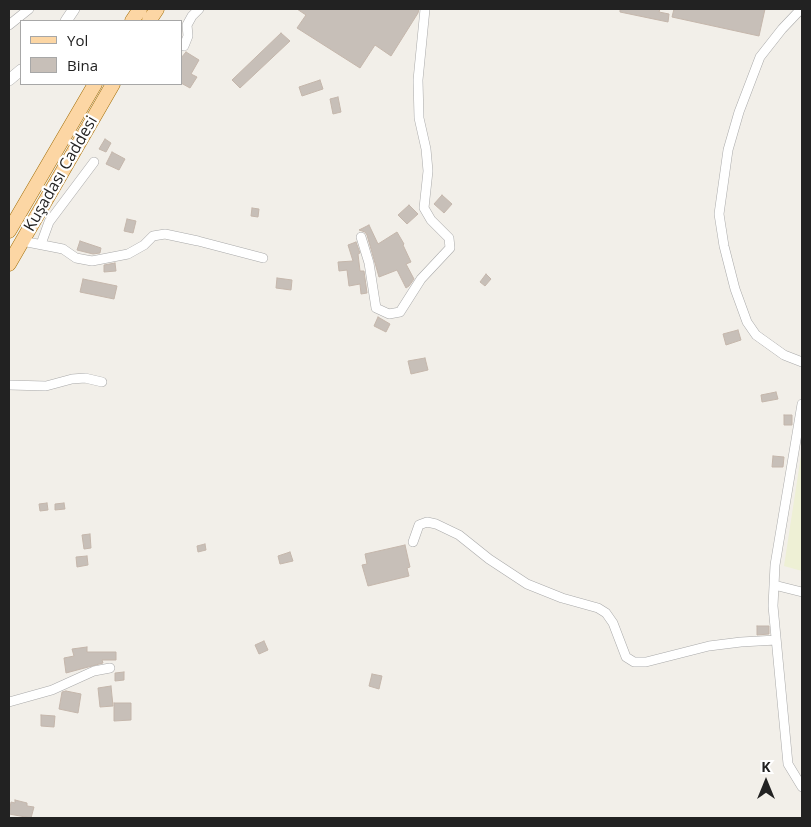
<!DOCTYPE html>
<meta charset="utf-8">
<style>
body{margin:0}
#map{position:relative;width:811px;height:827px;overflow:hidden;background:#f2efe9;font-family:"Open Sans",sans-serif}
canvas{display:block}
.frame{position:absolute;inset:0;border:10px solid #222;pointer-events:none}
.legend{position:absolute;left:20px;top:20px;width:162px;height:65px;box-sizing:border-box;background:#fff;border:1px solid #a7a7a7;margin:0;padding:6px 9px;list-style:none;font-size:15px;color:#222}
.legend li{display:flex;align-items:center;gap:10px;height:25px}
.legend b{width:25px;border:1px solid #a7a7a7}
.north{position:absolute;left:741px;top:757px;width:50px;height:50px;-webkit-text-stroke:4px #fff;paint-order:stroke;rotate:0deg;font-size:14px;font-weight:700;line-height:20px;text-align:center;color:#222}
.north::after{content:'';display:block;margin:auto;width:18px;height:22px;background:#222;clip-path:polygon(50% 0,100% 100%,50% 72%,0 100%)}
</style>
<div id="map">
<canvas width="811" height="827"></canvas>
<div class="frame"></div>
<ul class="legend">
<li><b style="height:6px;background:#fcd6a4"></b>Yol</li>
<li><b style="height:14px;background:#c7bfb8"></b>Bina</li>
</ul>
<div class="north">K</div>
</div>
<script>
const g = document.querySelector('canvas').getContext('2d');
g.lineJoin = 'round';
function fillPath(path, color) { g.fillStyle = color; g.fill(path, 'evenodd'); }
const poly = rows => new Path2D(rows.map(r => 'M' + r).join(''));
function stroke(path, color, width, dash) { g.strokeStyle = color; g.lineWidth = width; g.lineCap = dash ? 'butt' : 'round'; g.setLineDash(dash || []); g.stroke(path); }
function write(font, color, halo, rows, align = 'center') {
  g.font = font + ' "Open Sans",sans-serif'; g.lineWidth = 4.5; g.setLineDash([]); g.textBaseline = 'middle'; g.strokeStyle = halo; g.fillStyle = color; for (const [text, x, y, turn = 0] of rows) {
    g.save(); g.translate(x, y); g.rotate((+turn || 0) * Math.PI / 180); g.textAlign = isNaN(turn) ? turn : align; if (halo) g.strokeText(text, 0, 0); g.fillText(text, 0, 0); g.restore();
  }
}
fillPath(poly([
 [802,449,802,571,784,566]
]), '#eef0d5');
const building = poly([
 [297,9,419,9,418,13,391,56,375,45,360,68,297,28,306,15,297,9],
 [620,9,660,9,659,12,669,14,668,22,620,12,620,9],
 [674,9,765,9,759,36,672,17,674,9],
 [281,33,290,41,240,88,232,80,281,33],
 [186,52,199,60,191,74,197,77,190,88,181,83,181,58,186,52],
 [320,80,323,89,302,96,299,87,320,80],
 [338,97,341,112,333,114,330,99,338,97],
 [105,139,111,143,106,152,99,149,105,139],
 [112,152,125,159,119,170,106,164,112,152],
 [442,195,452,204,444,213,434,204,442,195],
 [409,205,418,214,407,224,398,215,409,205],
 [252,208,259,209,258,217,251,216,252,208],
 [127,219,136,221,133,233,124,231,127,219],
 [369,225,378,244,397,232,404,244,403,245,411,262,406,264,414,279,409,286,406,288,397,270,379,277,367,235,365,232,359,230,369,225],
 [80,241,101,248,100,253,93,254,77,250,80,241],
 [356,242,360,253,358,254,360,271,364,271,367,293,361,294,360,284,349,286,347,270,339,271,338,262,353,261,348,245,356,242],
 [115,263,116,271,104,272,104,265,115,263],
 [486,274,491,279,485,286,480,282,486,274],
 [277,278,292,280,291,290,276,288,277,278],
 [83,279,117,286,114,299,80,292,83,279],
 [378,317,390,324,386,332,374,326,378,317],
 [738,330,741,340,726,345,723,334,738,330],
 [425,358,428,370,411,374,408,361,425,358],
 [776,392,778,399,762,402,761,395,776,392],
 [784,415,792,415,792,425,784,425,784,415],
 [773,456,784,457,783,467,772,467,773,456],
 [47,503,48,510,40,511,39,504,47,503],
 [64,503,65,509,55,510,55,504,64,503],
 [90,534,91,548,84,549,82,535,90,534],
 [205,544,206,550,198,552,197,546,205,544],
 [405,545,410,567,407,568,409,576,368,586,362,565,367,564,365,554,405,545],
 [290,552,293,561,280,564,278,556,290,552],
 [87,556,88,565,77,567,76,557,87,556],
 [757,626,769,626,769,634,757,635,757,626],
 [264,641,268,650,259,654,255,645,264,641],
 [87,647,87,652,116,652,116,660,102,660,103,663,66,673,64,658,74,656,72,649,87,647],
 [124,672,124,680,115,681,115,673,124,672],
 [372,674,382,676,379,689,369,686,372,674],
 [111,686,113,706,100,707,98,688,111,686],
 [66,691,81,694,78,713,59,709,62,692,66,691],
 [114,703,131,703,131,720,114,721,114,703],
 [41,715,55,716,54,727,41,726,41,715],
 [15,800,27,803,27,806,34,807,31,818,9,814,11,802,15,803,15,800]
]);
fillPath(building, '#c7bfb8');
stroke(building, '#c4b6ab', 1);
const minor = poly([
 [801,9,782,29,760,57,739,112,728,150,719,214,724,246,735,289,747,322,756,335,784,355,802,362],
 [9,25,29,9],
 [184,46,188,36,187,25,192,16,199,9],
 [361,237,369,263,376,308,389,314,400,312,421,279,450,248,449,238,431,220,424,208,428,171,426,149,419,118,418,80,425,9],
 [22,241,63,249,76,258,92,261,128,254,144,245,153,236,165,234,198,241,263,258],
 [41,244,49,222,94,162],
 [9,385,46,386,72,379,85,378,102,382],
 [802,404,775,565,773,606,788,764,802,787],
 [413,542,419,525,427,522,436,524,459,535,489,559,527,584,562,598,598,608,606,613,613,623,626,657,634,662,646,662,709,646,741,642,776,640],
 [774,585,802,592],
 [9,702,52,690,94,671,110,668]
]);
const tertiary = poly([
 [66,21,74,9],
 [9,80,21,70]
]);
const primary = poly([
 [132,21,140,9],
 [149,21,157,9],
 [9,231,95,84],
 [9,264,113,84]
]);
stroke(minor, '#a9a9a9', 10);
stroke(tertiary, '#a9a9a9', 12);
stroke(primary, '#a06b00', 15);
stroke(minor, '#fff', 9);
stroke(tertiary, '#fff', 11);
stroke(primary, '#fcd6a4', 14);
write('16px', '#222', '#fff', [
 ["Kuşadası Caddesi",61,174,-60]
]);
</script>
